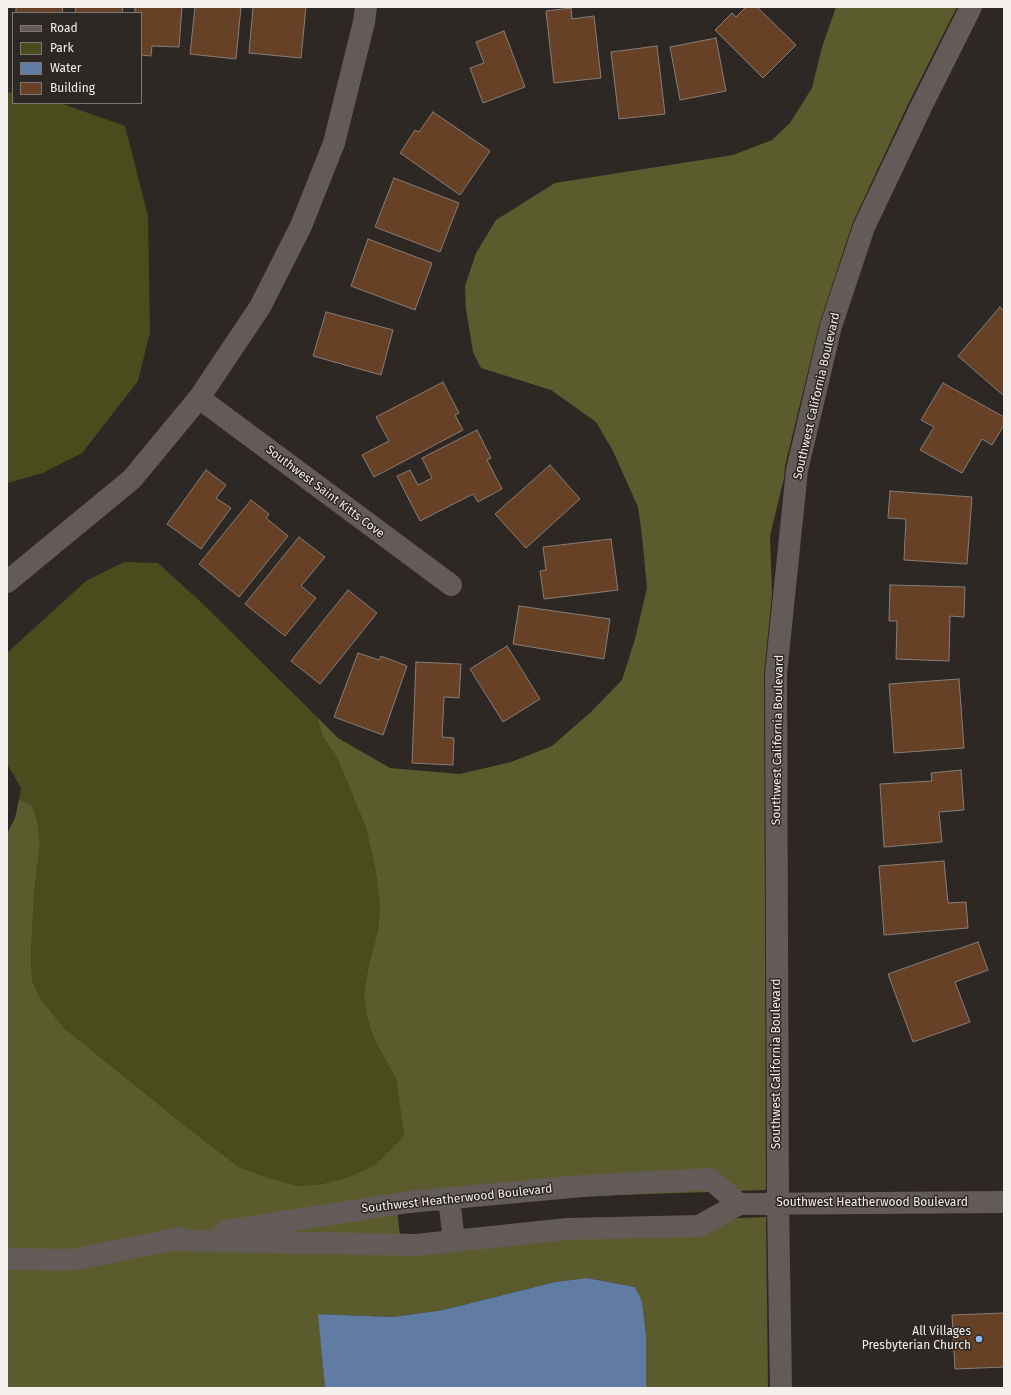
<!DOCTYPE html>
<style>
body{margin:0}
#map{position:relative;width:1011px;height:1395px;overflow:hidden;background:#2e2824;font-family:"Fira Sans",sans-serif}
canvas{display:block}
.frame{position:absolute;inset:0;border:8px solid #f3efec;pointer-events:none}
.legend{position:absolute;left:12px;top:12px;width:130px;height:92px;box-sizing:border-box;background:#2e2824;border:1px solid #7d7874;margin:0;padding:5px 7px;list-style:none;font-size:12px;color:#f3efec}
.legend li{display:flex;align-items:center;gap:8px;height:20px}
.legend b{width:20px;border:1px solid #7d7874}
</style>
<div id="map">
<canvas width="1011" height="1395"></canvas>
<div class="frame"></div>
<ul class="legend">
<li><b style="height:5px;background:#625b57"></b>Road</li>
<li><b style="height:11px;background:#4a4c1d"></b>Park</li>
<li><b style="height:11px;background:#617ca2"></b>Water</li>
<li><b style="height:11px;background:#674125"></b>Building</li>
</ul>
</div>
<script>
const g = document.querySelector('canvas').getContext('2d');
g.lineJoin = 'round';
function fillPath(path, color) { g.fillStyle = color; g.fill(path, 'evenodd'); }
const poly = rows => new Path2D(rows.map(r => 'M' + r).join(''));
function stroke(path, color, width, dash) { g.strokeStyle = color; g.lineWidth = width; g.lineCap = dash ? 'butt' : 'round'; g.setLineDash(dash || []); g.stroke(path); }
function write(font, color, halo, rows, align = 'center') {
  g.font = font + ' "Fira Sans",sans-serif'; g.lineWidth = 3; g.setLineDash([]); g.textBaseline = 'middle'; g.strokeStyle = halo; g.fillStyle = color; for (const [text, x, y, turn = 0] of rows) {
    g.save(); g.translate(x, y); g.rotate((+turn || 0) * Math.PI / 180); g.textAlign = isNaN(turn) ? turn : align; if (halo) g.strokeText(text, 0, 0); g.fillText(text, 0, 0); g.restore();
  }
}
fillPath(poly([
 [7,92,13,93,13,103,60,103,125,126,148,216,150,332,138,381,82,453,43,473,7,483],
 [124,562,158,563,203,604,317,717,323,737,337,757,366,828,375,867,380,905,378,932,369,963,364,993,367,1017,373,1037,396,1079,404,1136,376,1164,349,1177,322,1184,298,1186,269,1178,239,1167,189,1129,63,1027,40,998,32,980,31,954,34,896,40,843,33,807,19,799,21,788,7,764,7,653,86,581]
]), '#4a4c1d');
fillPath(poly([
 [836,7,957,7,910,100,853,222,820,322,785,466,784,478,770,536,772,594,764,674,766,1190,473,1200,397,1209,400,1236,476,1228,766,1217,768,1388,646,1388,646,1334,642,1301,635,1287,587,1278,555,1282,443,1310,393,1317,319,1314,325,1388,7,1388,7,834,15,818,19,799,33,807,37,822,40,843,34,896,31,954,32,980,40,998,63,1027,189,1129,239,1167,269,1178,298,1186,322,1184,349,1177,376,1164,404,1136,396,1079,373,1037,367,1017,364,993,369,963,378,931,380,905,375,867,366,828,337,757,323,737,317,717,338,738,390,768,460,774,511,762,552,746,592,711,622,680,635,639,647,588,642,536,638,507,613,451,596,422,551,390,481,368,473,352,466,309,465,286,476,253,496,220,555,183,733,155,772,140,790,123,812,88,822,47]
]), '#5a5c2e');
fillPath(poly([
 [587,1278,635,1287,642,1301,646,1334,646,1388,325,1388,318,1314,393,1317,443,1310,555,1282]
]), '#617ca2');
const building = poly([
 [16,7,63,7,62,13,16,13,16,7],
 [76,7,123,7,122,13,75,13,76,7],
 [135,7,182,7,179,47,152,46,151,56,141,55,141,13,135,13,135,7],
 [195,7,241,7,236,59,190,54,195,7],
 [253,7,306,7,301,58,249,53,253,7],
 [746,7,757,7,796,45,763,78,715,30,732,13,736,17,746,7],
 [571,8,572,19,594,16,601,78,554,83,546,11,571,8],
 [504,31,525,87,483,103,470,68,484,63,476,42,504,31],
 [716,38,726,91,680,100,670,47,716,38],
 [657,46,665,114,619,119,611,52,657,46],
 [433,112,490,151,460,195,400,153,415,130,419,132,433,112],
 [394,178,459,203,440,252,375,227,394,178],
 [368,239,432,263,415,310,351,286,368,239],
 [1000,307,1004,311,1004,396,958,356,1000,307],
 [326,312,393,330,381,375,313,356,326,312],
 [443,382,459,413,455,415,463,430,374,477,362,455,389,441,376,417,443,382],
 [943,383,1004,417,1004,425,992,445,982,439,962,473,920,450,934,427,921,420,943,383],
 [477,430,491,458,487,460,502,489,478,502,473,494,420,521,397,476,410,470,418,485,432,478,422,458,477,430],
 [550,465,580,499,526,548,495,514,550,465],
 [206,470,226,485,216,498,231,508,201,549,167,524,206,470],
 [890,491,972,497,967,564,904,560,906,519,888,518,890,491],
 [251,500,269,514,266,518,288,536,239,597,199,564,251,500],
 [299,537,325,557,301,586,316,598,285,636,245,604,299,537],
 [611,539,618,590,544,599,540,571,546,570,543,547,611,539],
 [890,585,965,587,964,617,950,616,949,661,896,659,897,621,889,621,890,585],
 [348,590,377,613,320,684,291,661,348,590],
 [519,606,610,619,604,659,513,644,519,606],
 [507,646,540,699,503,722,470,669,507,646],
 [358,653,379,660,381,656,407,666,383,735,334,717,358,653],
 [416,662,461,664,459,698,444,697,442,737,454,738,453,765,412,763,416,662],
 [959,679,964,748,894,753,889,684,959,679],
 [961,770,964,810,939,812,942,842,884,847,880,784,932,781,931,773,961,770],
 [944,861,948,903,966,902,968,928,884,935,879,866,944,861],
 [978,942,988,970,955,982,970,1022,913,1042,888,974,978,942],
 [1004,1313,1004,1367,955,1369,952,1315,1004,1313]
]);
fillPath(building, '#674125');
stroke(building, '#867e79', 1);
stroke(poly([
 [199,398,451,585],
 [7,582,132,479,199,398,260,307,301,226,334,143,364,22,366,7]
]), '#625b57', 22);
stroke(poly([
 [449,1198,454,1241],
 [225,1231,409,1202,582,1186,710,1179,739,1204],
 [167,1240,416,1245,567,1229,699,1226,739,1204,1004,1202],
 [7,1259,71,1260,181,1238],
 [781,1388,778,1203,776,674,797,470,831,326,864,227,921,107,971,7]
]), '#625b57', 22);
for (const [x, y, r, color] of [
 [979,1339,4,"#90b8fd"]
]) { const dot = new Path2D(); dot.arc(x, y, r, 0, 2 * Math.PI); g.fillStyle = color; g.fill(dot); stroke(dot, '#2e2824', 1.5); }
write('12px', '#f3efec', '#2e2824', [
 ["Southwest California Boulevard",817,396,-77],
 ["Southwest Saint Kitts Cove",325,492,37],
 ["Southwest California Boulevard",778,740,-89],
 ["Southwest California Boulevard",777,1064,-90],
 ["Southwest Heatherwood Boulevard",457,1199,-6],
 ["Southwest Heatherwood Boulevard",872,1203]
]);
write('12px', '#f3efec', '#2e2824', [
 ["All Villages",971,1332],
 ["Presbyterian Church",971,1346]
], 'right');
</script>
